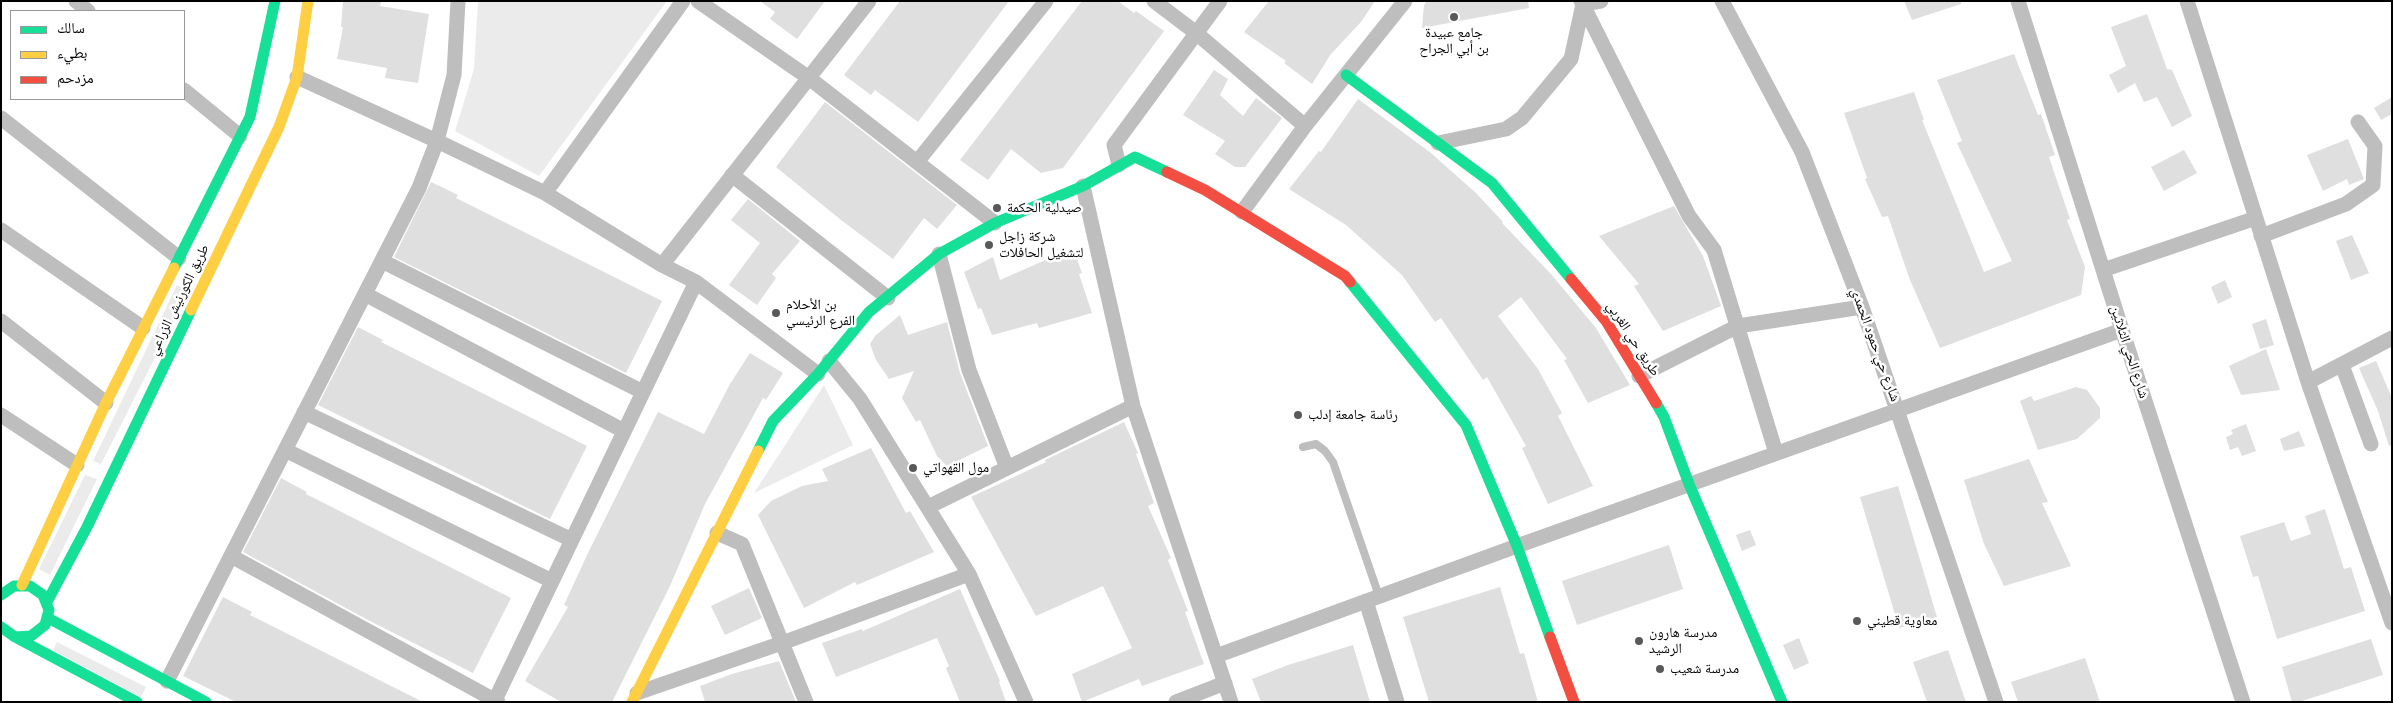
<!DOCTYPE html>
<meta charset="utf-8">
<style>
body{margin:0}
#map{position:relative;width:2393px;height:703px;overflow:hidden;background:#fff;font-family:"Space Grotesk","Noto Naskh Arabic",sans-serif}
canvas{display:block}
.frame{position:absolute;inset:0;border:2px solid #000;pointer-events:none}
.legend{position:absolute;left:10px;top:10px;width:175px;height:90px;box-sizing:border-box;background:#fff;border:1px solid #999;margin:0;padding:6px 9px;list-style:none;font-size:15px;color:#000}
.legend li{display:flex;align-items:center;gap:10px;height:25px}
.legend b{width:25px;border:1px solid #999}
</style>
<div id="map">
<canvas width="2393" height="703"></canvas>
<div class="frame"></div>
<ul class="legend">
<li><b style="height:6px;background:#16e098"></b>سالك</li>
<li><b style="height:6px;background:#ffcf43"></b>بطيء</li>
<li><b style="height:6px;background:#f24e42"></b>مزدحم</li>
</ul>
</div>
<script>
const g = document.querySelector('canvas').getContext('2d');
g.lineJoin = 'round';
function fillPath(path, color) { g.fillStyle = color; g.fill(path, 'evenodd'); }
const poly = rows => new Path2D(rows.map(r => 'M' + r).join(''));
function stroke(path, color, width, dash) { g.strokeStyle = color; g.lineWidth = width; g.lineCap = dash ? 'butt' : 'round'; g.setLineDash(dash || []); g.stroke(path); }
function write(font, color, halo, rows, align = 'center') {
  g.font = font + ' "Space Grotesk","Noto Naskh Arabic",sans-serif'; g.lineWidth = 5; g.setLineDash([]); g.textBaseline = 'middle'; g.strokeStyle = halo; g.fillStyle = color; for (const [text, x, y, turn = 0] of rows) {
    g.save(); g.translate(x, y); g.rotate((+turn || 0) * Math.PI / 180); g.textAlign = isNaN(turn) ? turn : align; if (halo) g.strokeText(text, 0, 0); g.fillText(text, 0, 0); g.restore();
  }
}
fillPath(poly([
 [478,1,667,1,539,176,455,131,474,69],
 [177,285,189,291,101,464,93,461],
 [824,385,853,445,754,493],
 [85,475,97,479,50,575,39,569],
 [57,642,146,687,141,697,53,650]
]), '#ebebeb');
fillPath(poly([
 [343,1,381,2,380,6,429,14,418,83,385,78,387,68,337,59,343,27,341,27],
 [760,1,825,1,797,39,770,19,775,12],
 [900,1,1009,1,918,122,875,90,871,95,844,75],
 [1082,1,1118,1,1134,13,1136,11,1164,31,1063,168,1041,173,1011,149,988,180,960,160],
 [1269,1,1375,1,1361,22,1331,54,1312,84,1284,63,1286,61,1244,32],
 [1427,1,1528,1,1529,8,1422,28,1424,5],
 [1904,1,1961,1,1961,4,1912,20],
 [2147,14,2167,69,2172,70,2192,116,2172,127,2157,97,2144,102,2135,83,2118,93,2109,75,2126,66,2111,27],
 [2014,54,2038,115,2041,114,2055,155,2049,157,2070,219,2067,220,2085,267,2081,295,1940,348,1910,280,1888,216,1882,217,1865,179,1867,178,1844,113,1914,92,1924,120,1922,120,1984,272,2012,261,1957,143,1962,141,1937,80],
 [1214,70,1228,79,1220,95,1243,116,1256,98,1282,118,1245,167,1235,167,1215,154,1225,141,1183,115],
 [2392,97,2392,114,2381,120,2374,108],
 [1358,99,1431,153,1476,193,1503,222,1502,223,1551,274,1596,328,1630,385,1588,403,1564,360,1567,359,1521,297,1498,316,1538,369,1562,413,1558,416,1593,486,1548,504,1522,448,1526,446,1487,377,1483,380,1441,318,1435,322,1402,275,1346,225,1289,189,1319,151,1321,152],
 [825,102,957,205,937,229,924,218,893,259,841,220,776,167],
 [2348,139,2364,179,2349,185,2347,179,2323,191,2307,155],
 [2184,150,2197,173,2164,191,2151,167],
 [431,182,458,195,456,198,662,301,626,373,394,257],
 [748,199,800,241,772,274,776,278,757,305,729,285,760,243,731,220],
 [1674,206,1703,256,1721,306,1663,331,1634,286,1639,284,1599,236],
 [2352,235,2369,273,2351,280,2336,241],
 [1073,248,1082,273,1079,274,1092,313,1039,328,1037,323,992,335,981,308,978,309,964,272,993,257,1000,280],
 [2225,280,2232,297,2218,304,2211,287],
 [900,315,908,335,947,322,960,373,988,446,947,466,937,456,920,420,916,422,902,398,914,371,889,379,876,360,870,344,875,336],
 [2266,319,2274,345,2260,349,2252,324],
 [358,327,383,340,381,342,587,446,550,519,318,405],
 [2266,349,2280,390,2241,395,2229,366],
 [750,353,783,373,766,400,763,398,705,504,670,586,612,702,561,702,525,681,568,607,564,605,588,553,658,412,704,434,730,384],
 [2376,361,2392,398,2392,445,2389,446,2378,411,2359,368],
 [2076,387,2087,390,2100,408,2100,418,2077,439,2038,450,2020,401,2031,396,2034,401],
 [1124,422,1138,453,1136,454,1154,503,1148,506,1171,558,1168,560,1188,611,1185,612,1204,664,1142,686,1139,679,1082,702,1072,674,1132,648,1103,586,1036,616,971,497,1046,462,1045,460],
 [2246,424,2256,451,2242,456,2238,447,2230,450,2226,437,2233,434,2231,430],
 [2299,431,2305,446,2284,451,2280,439],
 [871,448,906,513,910,511,934,552,857,585,855,582,804,608,758,515,771,501,802,486,828,481,822,469],
 [2029,459,2048,502,2042,503,2071,566,2004,586,1984,544,1964,480],
 [281,478,307,492,306,494,511,598,473,673,366,619,243,552],
 [1898,486,1937,617,1899,628,1860,497],
 [2325,509,2344,569,2351,567,2365,611,2277,639,2258,576,2253,577,2240,536,2284,522,2291,541,2311,534,2305,516],
 [1750,530,1756,545,1742,551,1736,535],
 [1669,545,1683,589,1577,625,1562,581],
 [1500,587,1520,654,1524,653,1538,702,1429,702,1403,617],
 [749,588,762,618,725,635,711,606],
 [960,589,1000,681,999,682,1006,702,960,702,946,668,949,666,937,638,836,677,822,643,862,629,863,631],
 [223,597,252,612,250,615,423,702,236,702,183,676],
 [1799,638,1809,663,1794,670,1783,645],
 [2371,639,2383,675,2299,702,2292,702,2282,667],
 [1353,645,1370,702,1261,702,1252,679,1288,665],
 [1948,650,1966,702,1927,702,1913,662],
 [2085,658,2100,702,2018,702,2011,682],
 [779,661,796,702,705,702,700,686,732,674]
]), '#dfdfdf');
stroke(poly([
 [1303,447,1316,444,1325,451,1333,462,1379,596]
]), '#bebebe', 8);
stroke(poly([
 [76,1,88,11],
 [698,1,809,78,995,223],
 [1154,1,1195,32,1305,126],
 [1581,1,1689,216,1714,250,1776,453],
 [1722,1,1802,152,1862,307,1996,702],
 [2018,1,2122,330,2243,702],
 [2187,1,2308,382,2392,623],
 [297,77,437,141,545,193,662,265,696,282,818,374],
 [184,90,240,136],
 [1,118,179,258],
 [1438,143,1506,129,1522,118,1571,59,1583,4,1601,1],
 [917,162,1046,1],
 [1119,165,1114,145,1220,1],
 [732,175,888,298],
 [1083,186,1133,406,1231,702],
 [545,193,683,1],
 [1242,212,1305,126,1405,1],
 [1,230,143,328],
 [2261,236,2346,204,2373,185,2375,146,2358,122],
 [939,254,969,370,1007,468],
 [382,261,643,392],
 [662,265,869,1],
 [2103,270,2256,218],
 [365,294,624,431],
 [1,321,106,403],
 [829,361,860,399,969,574,1026,702],
 [2342,365,2371,444],
 [1639,376,1738,326,1862,307],
 [2308,382,2392,338],
 [304,412,572,540],
 [1,415,77,465],
 [285,450,552,581],
 [928,507,1133,406],
 [717,533,742,544,806,702],
 [231,556,498,702],
 [1366,601,1397,702],
 [1216,656,1517,546,2122,330],
 [167,681,419,188,437,141,454,75,458,1],
 [637,693,782,643,969,574],
 [495,700,696,282],
 [1176,702,1225,683]
]), '#bebebe', 15);
stroke(poly([
 [1346,75,1492,183,1571,279],
 [174,268,250,117,275,1],
 [1350,282,1466,425,1517,546,1550,637],
 [1656,403,1664,417,1689,484,1782,702],
 [758,451,773,421,818,374,869,312,939,254,995,223,1083,186,1135,157,1167,172],
 [1,595,14,586,30,586,43,595,49,610,45,625,31,636,15,637,1,627],
 [47,602,87,527,191,310],
 [48,618,206,702],
 [15,637,137,702]
]), '#16e098', 11);
stroke(poly([
 [191,310,279,127,297,77,308,1],
 [22,585,106,403,174,268],
 [632,702,758,451]
]), '#ffcf43', 11);
stroke(poly([
 [1167,172,1205,190,1345,276,1350,282],
 [1571,279,1606,321,1656,403],
 [1550,637,1574,702]
]), '#f24e42', 11);
for (const [x, y, r, color] of [
 [1454,17,5,"#595959"],
 [997,208,5,"#595959"],
 [989,245,5,"#595959"],
 [776,313,5,"#595959"],
 [1298,415,5,"#595959"],
 [913,468,5,"#595959"],
 [1857,621,5,"#595959"],
 [1639,641,5,"#595959"],
 [1660,669,5,"#595959"]
]) { const dot = new Path2D(); dot.arc(x, y, r, 0, 2 * Math.PI); g.fillStyle = color; g.fill(dot); stroke(dot, '#fff', 2); }
write('14px', '#000', '#fff', [
 ["جامع عبيدة",1454,33,"center"],
 ["بن أبي الجراح",1454,49,"center"],
 ["صيدلية الحكمة",1007,208],
 ["شركة زاجل",999,237],
 ["لتشغيل الحافلات",999,253],
 ["بن الأحلام",786,305],
 ["الفرع الرئيسي",786,321],
 ["رئاسة جامعة إدلب",1308,415],
 ["مول القهواتي",923,468],
 ["معاوية قطيني",1867,621],
 ["مدرسة هارون",1649,633],
 ["الرشيد",1649,649],
 ["مدرسة شعيب",1670,669]
], 'left');
write('14px', '#000', '#fff', [
 ["طريق الكورنيش الزراعي",179,300,-64],
 ["طريق حي الغربي",1633,339,57],
 ["شارع حي حمود الحمدي",1875,345,70],
 ["شارع الحي الثلاثين",2129,352,72]
]);
</script>
